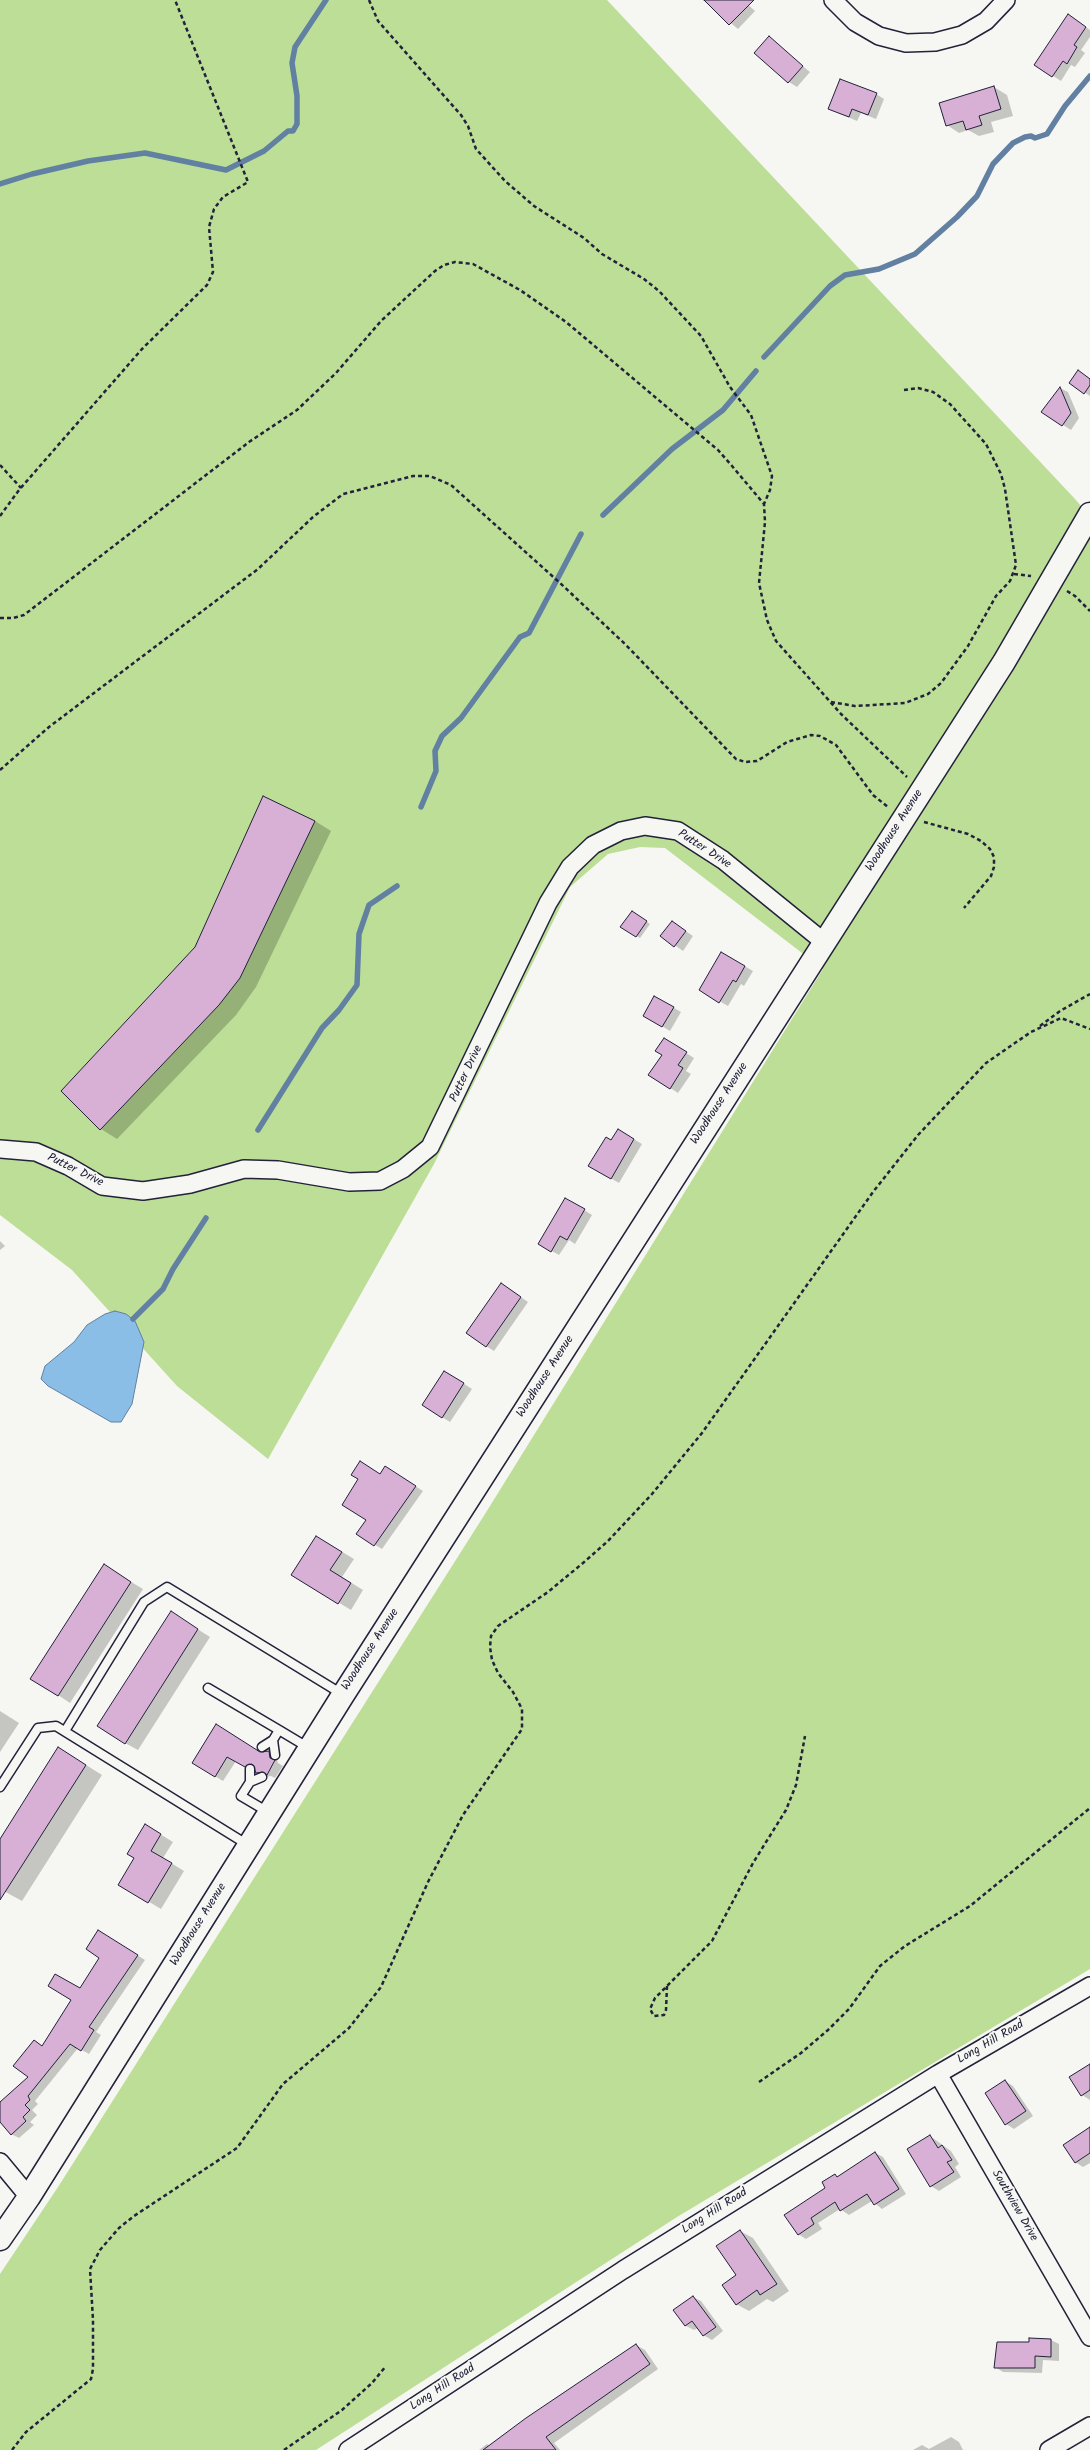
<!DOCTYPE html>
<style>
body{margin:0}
canvas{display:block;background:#f6f6f2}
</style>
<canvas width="1090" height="2450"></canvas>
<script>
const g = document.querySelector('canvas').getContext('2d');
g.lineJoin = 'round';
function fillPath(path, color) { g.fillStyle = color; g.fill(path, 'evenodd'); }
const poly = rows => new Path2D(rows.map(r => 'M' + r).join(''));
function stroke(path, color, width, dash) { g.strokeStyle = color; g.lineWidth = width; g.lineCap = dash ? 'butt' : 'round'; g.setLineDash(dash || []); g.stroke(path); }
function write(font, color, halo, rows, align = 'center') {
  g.font = font + ' Kalam,sans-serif'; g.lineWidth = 4; g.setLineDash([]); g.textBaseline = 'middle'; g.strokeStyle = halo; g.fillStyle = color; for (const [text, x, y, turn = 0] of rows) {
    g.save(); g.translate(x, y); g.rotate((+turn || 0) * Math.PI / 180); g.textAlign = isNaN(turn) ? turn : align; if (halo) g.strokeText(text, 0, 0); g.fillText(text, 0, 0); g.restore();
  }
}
fillPath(poly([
 [0,0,607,0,1075,499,1090,517,1090,1969,677,2217,316,2450,0,2450,0,2274,58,2187,485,1514,823,969,665,848,640,847,608,854,570,887,434,1164,268,1459,177,1386,72,1270,0,1215]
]), '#bcde97');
const water = poly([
 [115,1311,126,1314,135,1321,144,1342,132,1404,121,1422,111,1422,48,1386,41,1379,45,1366,74,1342,87,1325,105,1314,115,1311]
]);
fillPath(water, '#8bbee7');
stroke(water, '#6180a2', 1);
fillPath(poly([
 [703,0,743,0,755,11,738,29],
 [1076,20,1090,30,1090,37,1081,50,1085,53,1075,67,1071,65,1061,81,1036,65],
 [769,38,810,72,797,87,789,82],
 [994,87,1007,95,1013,116,991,122,994,132,979,136,968,130,959,133,947,125],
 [876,94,884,99,876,119,861,113,857,121,829,109],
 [1087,376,1090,379,1090,396,1071,383],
 [1060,388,1068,392,1079,418,1071,430,1043,412],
 [315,821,331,831,256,987,236,1015,117,1139,101,1129,63,1091],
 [635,914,650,924,640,938,622,927],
 [672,922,693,936,683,951,662,936],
 [722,953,753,971,744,986,741,984,728,1006,700,990],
 [655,997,681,1012,670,1031,644,1015],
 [672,1044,694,1058,686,1071,691,1074,678,1093,650,1075],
 [618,1130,642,1144,619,1183,590,1166,612,1141],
 [566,1199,592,1215,575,1244,569,1240,559,1255,539,1244],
 [0,1241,5,1246,0,1250],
 [509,1289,528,1302,494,1351,486,1346],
 [452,1376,472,1389,450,1422,442,1417],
 [393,1472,423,1491,382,1549,357,1534,367,1519,381,1475],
 [329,1544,354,1559,342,1577,363,1590,351,1610,293,1575],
 [116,1573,143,1589,70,1703,58,1695],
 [183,1620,210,1637,138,1750,125,1743],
 [0,1711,19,1723,0,1752],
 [216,1726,260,1753,268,1751,276,1756,278,1763,283,1766,275,1778,271,1776,265,1777,236,1761,223,1781,193,1763],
 [75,1758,102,1775,22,1901,0,1889,0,1840],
 [145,1825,173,1842,163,1858,184,1871,161,1909,119,1884,135,1857],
 [106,1936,145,1960,96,2032,101,2035,89,2054,78,2048,35,2101,38,2104,32,2110,37,2115,30,2122,34,2125,19,2138,11,2134,0,2121,0,2103,29,2077,43,2046,101,1957],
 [1090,2065,1090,2100,1082,2095],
 [1005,2081,1013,2086,1033,2116,1014,2129,1006,2124],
 [1090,2129,1090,2163,1083,2167,1075,2162],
 [930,2136,951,2151,959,2164,955,2167,961,2177,939,2191,931,2186],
 [875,2153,883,2157,906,2194,882,2209,872,2201,849,2215,840,2209,818,2223,822,2229,806,2239,798,2234,835,2175,838,2177],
 [740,2231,753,2238,789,2291,773,2302,767,2299,749,2311,736,2304],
 [693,2297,701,2301,723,2331,712,2340,703,2335,698,2328,694,2330,686,2326,674,2310],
 [1051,2340,1059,2344,1059,2361,1043,2360,1042,2373,1003,2372,995,2367,1030,2343],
 [636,2345,645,2350,658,2369,554,2443,560,2450,479,2450,487,2444,490,2446],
 [951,2437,959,2442,963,2450,913,2450,922,2445,929,2449]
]), '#0003');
stroke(poly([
 [0,184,32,174,88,161,145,153,226,170,264,151,288,131,293,131,297,124,297,96,292,63,295,47,326,0],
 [764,357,830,286,845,275,879,269,915,254,957,217,977,196,993,164,1013,143,1025,137,1031,136,1035,138,1047,134,1065,106,1090,76],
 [603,515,672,449,723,410,756,371],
 [421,807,436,771,435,751,442,736,461,718,520,637,529,633,581,534],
 [258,1130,322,1028,339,1010,357,985,359,934,369,905,397,886],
 [133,1319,163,1289,173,1269,206,1218]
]), '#6180a2', 5.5);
const building = poly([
 [704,0,754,0,729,25,704,0],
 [1068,14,1086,27,1074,45,1077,47,1067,64,1063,61,1052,77,1034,65,1068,14],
 [769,36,803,66,788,83,754,53,769,36],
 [840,79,877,93,868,115,852,109,849,117,828,109,840,79],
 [994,86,1001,109,979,116,982,125,966,130,963,121,946,126,939,103,994,86],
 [1078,370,1090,379,1090,385,1084,394,1069,383,1078,370],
 [1060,387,1071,413,1062,426,1041,412,1060,387],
 [263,796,315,821,240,978,219,1005,100,1130,61,1091,195,947,263,796],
 [632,911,647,921,636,937,620,927,632,911],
 [672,921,686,931,674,947,660,936,672,921],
 [721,952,745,966,736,982,733,980,719,1003,699,990,721,952],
 [654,996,674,1007,662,1027,643,1016,654,996],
 [664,1038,687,1052,678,1065,683,1068,670,1089,648,1075,662,1055,655,1051,664,1038],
 [618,1129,634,1139,611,1179,588,1166,606,1137,611,1140,618,1129],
 [565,1198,585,1209,567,1240,560,1236,551,1252,538,1244,565,1198],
 [501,1283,521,1297,486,1347,466,1333,501,1283],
 [444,1371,464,1383,442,1418,422,1405,444,1371],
 [360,1461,380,1474,385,1466,416,1486,374,1546,356,1534,366,1520,342,1505,358,1479,351,1475,360,1461],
 [316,1536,342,1552,330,1570,351,1583,338,1604,291,1575,316,1536],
 [104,1564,131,1582,58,1696,30,1679,104,1564],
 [171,1611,198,1629,125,1744,97,1726,171,1611],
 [216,1724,260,1752,269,1751,270,1758,275,1760,267,1775,263,1772,256,1773,252,1764,245,1767,227,1757,215,1777,192,1763,216,1724],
 [58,1747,86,1765,0,1900,0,1839,58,1747],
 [145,1824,161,1834,151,1851,172,1863,148,1903,118,1885,134,1858,127,1854,145,1824],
 [98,1930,138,1955,89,2027,94,2030,81,2051,70,2044,28,2096,30,2100,25,2105,30,2110,23,2117,26,2121,11,2135,0,2122,0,2102,28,2077,13,2066,34,2040,42,2046,71,2000,48,1986,55,1974,80,1988,99,1958,86,1949,98,1930],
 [1090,2064,1090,2090,1081,2096,1069,2077,1090,2064],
 [1005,2080,1026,2111,1005,2125,985,2093,1005,2080],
 [1090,2127,1090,2153,1075,2163,1063,2145,1090,2127],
 [930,2135,938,2148,942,2145,952,2160,947,2162,954,2172,930,2187,907,2149,930,2135],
 [875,2152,899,2189,874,2205,867,2194,840,2211,835,2202,811,2218,814,2224,798,2235,784,2215,825,2188,822,2182,835,2174,837,2177,875,2152],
 [740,2230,777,2284,760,2295,757,2290,736,2305,722,2285,736,2275,716,2246,740,2230],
 [693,2296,716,2327,703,2336,692,2321,685,2326,673,2310,693,2296],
 [1029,2338,1051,2339,1051,2357,1035,2356,1035,2368,994,2368,997,2342,1029,2342,1029,2338],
 [636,2344,650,2364,546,2437,556,2450,483,2450,526,2418,636,2344]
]);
fillPath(building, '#d8afd5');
stroke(building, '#22223b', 1);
const lane = poly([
 [208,1688,279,1730,273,1740,275,1755],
 [279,1730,309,1748],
 [65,1731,144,1602,167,1587,342,1694],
 [262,1747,273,1740],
 [250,1769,250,1782],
 [262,1777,250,1782,241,1796,268,1812],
 [0,1787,38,1728,56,1726,248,1845]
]);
const street = poly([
 [833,0,855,22,879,36,906,43,935,42,962,35,986,21,1006,0],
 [0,1149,36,1152,68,1166,102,1186,143,1191,190,1184,244,1169,278,1170,349,1182,380,1181,403,1169,430,1147,548,903,570,867,593,845,621,831,645,826,678,831,723,860,824,942],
 [938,2074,1090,2337],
 [0,2162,29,2197],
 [348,2450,623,2270,938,2074,1090,1986],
 [1049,2450,1090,2426]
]);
const secondary = poly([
 [0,2239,29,2197,343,1695,1004,662,1090,514]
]);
stroke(lane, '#22223b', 11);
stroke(street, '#22223b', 20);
stroke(secondary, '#22223b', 25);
stroke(poly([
 [369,0,378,21,461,115,468,126,476,149,505,181,534,206,584,238,602,254,644,279,659,291,701,336,730,387,751,415,772,476,770,490,764,504],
 [0,465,21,488],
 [0,516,19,490,142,349,207,285,213,272,209,227,214,209,223,197,248,182,175,0],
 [1014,574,1031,576],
 [1067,591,1075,596,1090,611],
 [0,618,13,618,24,615,249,442,297,410,336,373,381,321,435,271,444,265,455,262,473,264,520,290,566,322,718,450,732,466,764,504,765,522,759,583,767,620,776,641,841,714,907,777],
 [831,702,855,706,890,704,905,703,928,694,941,683,968,646,996,596,1010,581,1016,565,1005,489,1001,474,986,444,950,404,933,392,918,388,904,390],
 [0,770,49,727,258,569,313,517,343,494,413,476,430,476,451,485,560,583,625,644,736,759,745,762,757,761,787,742,811,735,820,736,836,745,873,795,888,807],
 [924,822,968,834,981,841,990,849,994,857,994,867,991,876,964,908],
 [1040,1026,1060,1011,1090,994],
 [667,1986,666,2010,664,2015,654,2016,650,2009,655,1998,712,1941,753,1863,786,1810,796,1785,805,1736],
 [759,2082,801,2053,828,2030,849,2009,880,1966,905,1946,970,1906,1090,1808],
 [12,2450,26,2432,91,2379,93,2369,93,2320,90,2269,100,2250,119,2228,134,2216,237,2148,283,2084,349,2028,381,1987,428,1882,463,1815,522,1729,522,1709,513,1692,498,1673,492,1660,490,1647,491,1636,498,1626,548,1592,583,1563,608,1541,652,1494,702,1433,873,1192,918,1135,986,1063,1031,1032,1061,1018,1090,1029],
 [284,2450,342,2410,372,2383,386,2366]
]), '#22223b', 2.5, [4, 3]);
stroke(lane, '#f6f6f2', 8);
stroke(street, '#f6f6f2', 17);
stroke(secondary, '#f6f6f2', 22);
write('12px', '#22223b', '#f6f6f2', [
 ["Woodhouse Avenue",895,831,-57],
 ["Putter Drive",704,850,33],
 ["Putter Drive",467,1074,-65],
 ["Woodhouse Avenue",720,1104,-57],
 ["Putter Drive",75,1171,26],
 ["Woodhouse Avenue",546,1377,-57],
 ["Woodhouse Avenue",371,1650,-57],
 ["Woodhouse Avenue",199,1925,-58],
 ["Long Hill Road",991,2043,-30],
 ["Southview Drive",1014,2206,60],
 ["Long Hill Road",715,2212,-32],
 ["Long Hill Road",443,2388,-33]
]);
</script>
